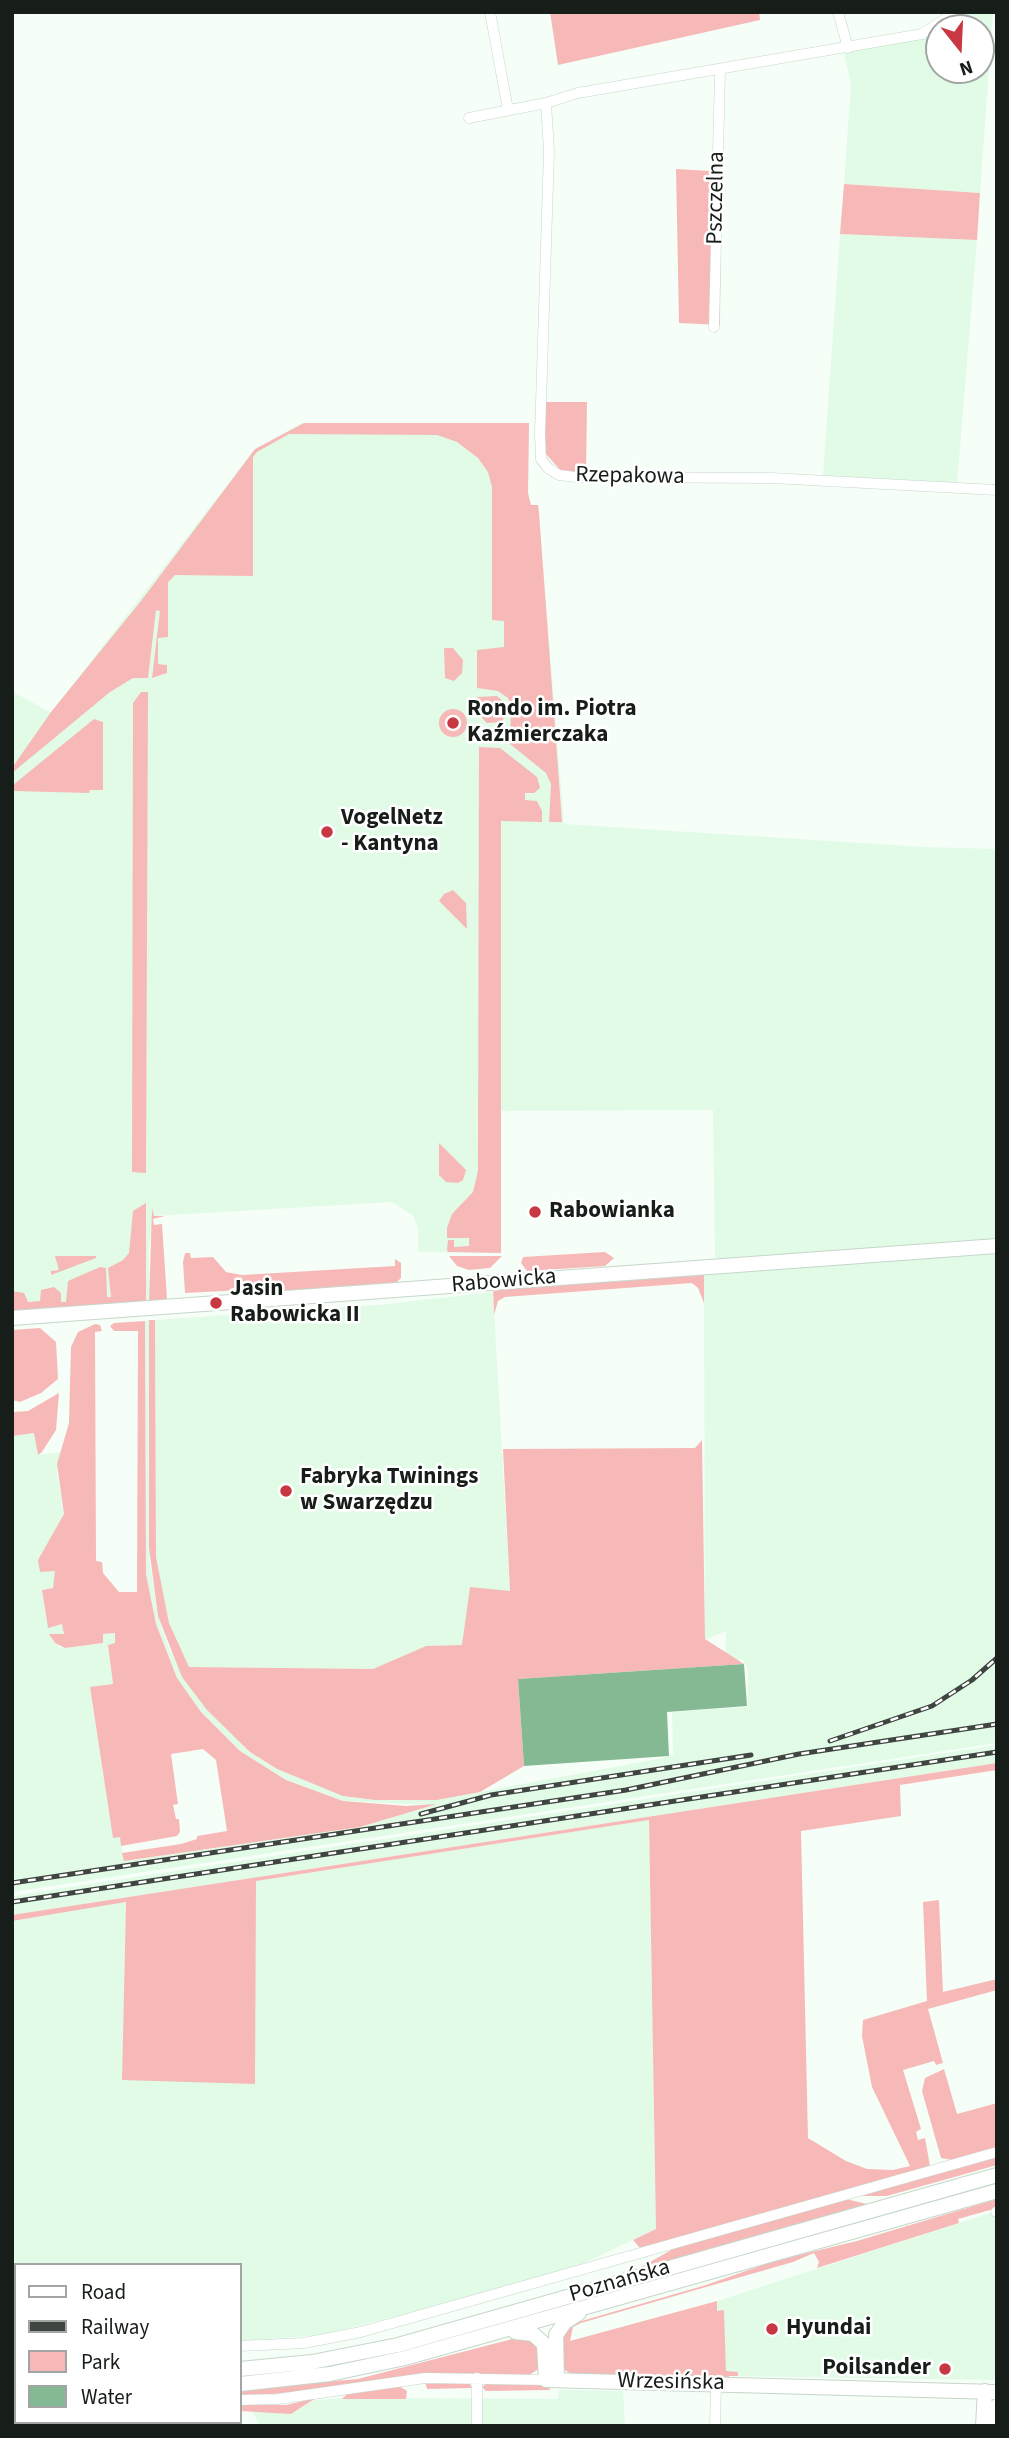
<!DOCTYPE html>
<meta charset="utf-8">
<style>
body{margin:0}
#map{position:relative;width:1009px;height:2438px;overflow:hidden;background:#f6fef8;font-family:"Source Sans 3",sans-serif}
canvas{display:block}
.frame{position:absolute;inset:0;border:14px solid #171d18;pointer-events:none}
.legend{position:absolute;left:14px;top:2263px;width:228px;height:161px;box-sizing:border-box;background:#fff;border:2px solid #a2a5a3;margin:0;padding:9px 12px;list-style:none;font-size:21px;color:#171d18}
.legend li{display:flex;align-items:center;gap:14px;height:35px}
.legend b{width:35px;border:2px solid #a2a5a3}
.north{position:absolute;left:925px;top:14px;width:70px;height:70px;box-sizing:border-box;background:#fff;border:2px solid #a2a5a3;border-radius:50%;rotate:162deg;font-size:19px;font-weight:700;line-height:28px;text-align:center;color:#171d18}
.north::after{content:'';display:block;margin:auto;width:24px;height:32px;background:#c83842;clip-path:polygon(50% 0,100% 100%,50% 72%,0 100%)}
</style>
<div id="map">
<canvas width="1009" height="2438"></canvas>
<div class="frame"></div>
<ul class="legend">
<li><b style="height:9px;background:#fff"></b>Road</li>
<li><b style="height:9px;background:#3f4540"></b>Railway</li>
<li><b style="height:19px;background:#f7b9b7"></b>Park</li>
<li><b style="height:19px;background:#84b994"></b>Water</li>
</ul>
<div class="north">N</div>
</div>
<script>
const g = document.querySelector('canvas').getContext('2d');
g.lineJoin = 'round';
function fillPath(path, color) { g.fillStyle = color; g.fill(path, 'evenodd'); }
const poly = rows => new Path2D(rows.map(r => 'M' + r).join(''));
function stroke(path, color, width, dash) { g.strokeStyle = color; g.lineWidth = width; g.lineCap = dash ? 'butt' : 'round'; g.setLineDash(dash || []); g.stroke(path); }
function write(font, color, halo, rows, align = 'center') {
  g.font = font + ' "Source Sans 3",sans-serif'; g.lineWidth = 5; g.setLineDash([]); g.textBaseline = 'middle'; g.strokeStyle = halo; g.fillStyle = color; for (const [text, x, y, turn = 0] of rows) {
    g.save(); g.translate(x, y); g.rotate((+turn || 0) * Math.PI / 180); g.textAlign = isNaN(turn) ? turn : align; if (halo) g.strokeText(text, 0, 0); g.fillText(text, 0, 0); g.restore();
  }
}
fillPath(poly([
 [963,12,993,12,980,193,844,184,851,85,844,52,921,38],
 [939,28,981,28,981,70,939,70],
 [840,234,977,240,957,484,823,476],
 [302,423,529,423,528,493,531,505,538,505,564,824,923,847,997,849,997,1240,718,1259,715,1257,713,1110,500,1111,501,1253,418,1252,418,1228,413,1216,392,1202,154,1216,149,1245,149,1303,146,1302,146,1245,140,1301,12,1309,12,691,51,713,254,450],
 [997,1254,997,1743,12,1892,13,1436,34,1433,38,1455,60,1452,57,1473,64,1514,40,1572,55,1570,57,1580,53,1588,42,1590,48,1628,62,1624,65,1634,50,1637,59,1647,65,1648,103,1642,103,1634,115,1633,115,1643,108,1645,113,1684,90,1688,113,1837,120,1837,124,1861,360,1827,433,1805,343,1801,286,1780,240,1751,201,1712,177,1678,156,1624,146,1574,145,1321,149,1320,150,1563,158,1616,169,1649,250,1752,277,1769,344,1796,375,1800,437,1800,668,1757,673,1755,672,1712,748,1707,748,1669,743,1660,725,1661,726,1631,705,1640,704,1274],
 [493,1292,510,1591,463,1645,426,1646,373,1669,189,1667,169,1623,156,1557,155,1320,378,1305],
 [997,1745,997,1763,12,1915,12,1896],
 [649,1820,656,2229,582,2264,438,2306,320,2335,240,2341,240,2265,16,2265,16,2293,12,2294,12,1921,126,1902,122,2079,255,2084,255,1881],
 [997,2211,997,2380,729,2376,726,2371,724,2310,717,2312,717,2301],
 [559,2390,623,2391,625,2426,260,2426,252,2411,291,2414,314,2400,348,2398,558,2399],
 [89,2422,188,2422,188,2426,89,2426]
]), '#e1fbe7');
fillPath(poly([
 [550,12,759,12,760,20,558,65],
 [721,165,720,325,679,323,676,169,712,171],
 [844,184,980,193,977,240,840,234],
 [544,402,587,402,586,473,563,473,545,453],
 [304,423,529,423,528,493,531,505,538,505,539,513,562,822,549,822,551,784,546,773,510,744,511,704,508,698,498,691,477,688,477,650,504,647,504,621,492,620,492,487,488,472,478,458,457,442,437,435,289,434,257,452,253,457,253,576,175,575,168,582,168,637,158,638,158,664,167,665,167,673,152,678,160,611,156,610,148,678,133,678,110,692,12,773,12,768,51,712,141,601,255,449],
 [444,648,453,648,463,660,462,673,454,681,445,678],
 [141,692,148,692,146,1173,132,1172,133,703],
 [497,696,506,704,499,704,500,708,504,708,503,722,487,723,482,718,477,697],
 '439 723a14 14 0 1 1 28 0a14 14 0 1 1-28 0Z',
 [94,719,103,722,103,790,90,790,89,793,14,791,13,785],
 [479,747,500,748,537,777,540,788,534,793,525,793,525,800,537,801,542,811,542,822,501,821,501,1253,448,1252,447,1250,448,1240,454,1240,454,1247,469,1246,469,1238,447,1238,447,1228,452,1214,473,1192,478,1171],
 [453,890,466,903,467,929,439,901,444,894],
 [439,1143,466,1170,463,1180,458,1183,446,1182,439,1175],
 [146,1203,146,1302,12,1312,12,1291,24,1293,28,1302,40,1301,41,1290,54,1287,61,1293,61,1302,66,1302,68,1281,100,1267,106,1268,107,1297,111,1297,108,1268,123,1260,129,1253,133,1211],
 [152,1208,154,1216,165,1216,153,1219,154,1225,162,1224,167,1299,149,1303],
 [605,1252,614,1258,605,1266,527,1271,521,1263,523,1257],
 [185,1253,190,1253,191,1258,213,1257,226,1272,242,1275,395,1266,395,1259,401,1263,401,1278,395,1284,278,1294,243,1290,185,1293,183,1262],
 [55,1256,96,1256,96,1258,51,1275,51,1271,59,1270],
 [449,1256,502,1256,490,1268,469,1270,457,1266],
 [704,1274,704,1303,698,1288,692,1283,505,1297,498,1301,494,1315,493,1288],
 [149,1320,155,1320,156,1557,169,1623,189,1667,373,1669,426,1646,462,1645,470,1587,510,1591,503,1449,695,1448,702,1440,705,1639,744,1664,518,1679,524,1766,480,1792,437,1800,375,1800,343,1796,277,1769,250,1752,207,1710,182,1677,158,1616,149,1547],
 [145,1321,146,1574,156,1624,177,1678,201,1712,240,1751,286,1780,343,1801,406,1806,437,1804,360,1827,124,1861,122,1853,181,1844,197,1839,197,1836,227,1831,216,1760,203,1749,171,1754,178,1804,173,1805,176,1819,179,1819,180,1832,177,1836,121,1846,120,1837,113,1838,90,1687,113,1684,108,1645,115,1643,115,1633,103,1634,103,1643,65,1648,55,1643,49,1634,64,1634,62,1624,48,1628,42,1590,53,1588,55,1571,40,1572,38,1560,64,1514,57,1464,69,1423,71,1347,78,1332,95,1324,100,1325,102,1331,95,1332,96,1561,102,1562,103,1573,119,1592,137,1592,138,1331,114,1331,110,1326,114,1323],
 [40,1328,56,1342,58,1379,41,1393,20,1402,12,1400,12,1330],
 [59,1393,56,1430,42,1452,38,1455,34,1433,13,1436,12,1443,12,1412,28,1411],
 [997,1763,997,1770,900,1785,901,1816,801,1831,808,2138,846,2161,867,2169,893,2170,910,2166,872,2087,862,2036,863,2020,927,2001,923,1902,939,1900,943,1992,997,1979,997,1990,928,2009,943,2063,936,2065,934,2061,903,2070,921,2129,916,2132,918,2140,925,2138,930,2166,640,2248,633,2240,656,2229,649,1820,256,1881,255,2084,122,2080,126,1902,12,1921,12,1915],
 [944,2069,957,2114,997,2103,997,2147,952,2160,941,2158,922,2091,925,2078],
 [997,2155,997,2165,887,2196,862,2196],
 [846,2199,867,2204,634,2271,673,2249],
 [997,2199,997,2208,958,2219,959,2223,817,2268,819,2262,814,2253,793,2262,581,2323,573,2327,570,2341,717,2301,717,2311,724,2310,726,2371,738,2372,738,2376,729,2376,729,2379,573,2375,563,2369,558,2340,571,2324,706,2285,774,2261,857,2241],
 [524,2336,540,2344,542,2367,529,2375,423,2373,347,2387,240,2397,240,2389,358,2379],
 [425,2382,469,2383,472,2388,427,2389],
 [486,2384,548,2385,550,2390,486,2391,482,2387],
 [399,2386,407,2391,406,2399,342,2399,348,2393],
 [316,2398,291,2414,240,2411,240,2404,286,2405]
]), '#f7b9b7');
fillPath(poly([
 [744,1664,747,1706,667,1712,669,1756,524,1766,518,1679]
]), '#84b994');
const street = poly([
 [490,12,508,110],
 [838,12,848,48],
 [546,103,549,151,540,434,541,459,548,468,559,475,575,477,771,478,997,490],
 [469,118,546,103,578,93,922,34,956,12],
 [714,327,720,70],
 [996,2212,997,2212],
 [12,2299,16,2298],
 [12,2335,16,2336],
 [240,2346,304,2343,361,2332,997,2152],
 [477,2378,477,2426],
 [12,2398,16,2398],
 [240,2400,278,2399,425,2378,546,2380],
 [715,2426,716,2384]
]);
const secondary = poly([
 [12,1318,997,1246],
 [547,2380,997,2392],
 [983,2426,985,2391],
 [991,2426,997,2406]
]);
const primary = poly([
 [515,2332,533,2334,544,2344,546,2380],
 [12,2366,16,2366],
 [240,2369,312,2362,398,2345,997,2175],
 [557,2380,556,2335,565,2322,579,2313],
 [12,2381,16,2381],
 [240,2384,330,2374,405,2358,997,2191]
]);
stroke(street, '#c5d7c9', 11);
stroke(secondary, '#c5d7c9', 16);
stroke(primary, '#c5d7c9', 16);
stroke(street, '#fff', 10);
stroke(secondary, '#fff', 14);
stroke(primary, '#fff', 14);
const rail = poly([
 [830,1741,932,1706,972,1680,997,1658],
 [421,1814,491,1795,751,1755],
 [12,1883,626,1790,799,1754,997,1724],
 [12,1902,997,1752]
]);
stroke(rail, '#3f4540', 5);
stroke(rail, '#fff', 2.5, [8]);
for (const [x, y, r, color] of [
 [453,723,7,"#c83842"],
 [327,832,7,"#c83842"],
 [535,1212,7,"#c83842"],
 [216,1303,7,"#c83842"],
 [286,1491,7,"#c83842"],
 [772,2329,7,"#c83842"],
 [945,2369,7,"#c83842"]
]) { const dot = new Path2D(); dot.arc(x, y, r, 0, 2 * Math.PI); g.fillStyle = color; g.fill(dot); stroke(dot, '#fff', 2.5); }
write('23px', '#171d18', '#fff', [
 ["Pszczelna",717,198,-89],
 ["Rzepakowa",630,477,1],
 ["Rabowicka",504,1282,-5],
 ["Poznańska",620,2282,-16],
 ["Wrzesińska",671,2383,1]
]);
write('bold 23px', '#171d18', '#fff', [
 ["Rondo im. Piotra",467,710],
 ["Kaźmierczaka",467,736],
 ["VogelNetz",341,819],
 ["- Kantyna",341,845],
 ["Rabowianka",549,1212],
 ["Jasin",230,1290],
 ["Rabowicka II",230,1316],
 ["Fabryka Twinings",300,1478],
 ["w Swarzędzu",300,1504],
 ["Hyundai",786,2329],
 ["Poilsander",931,2369,"right"]
], 'left');
</script>
